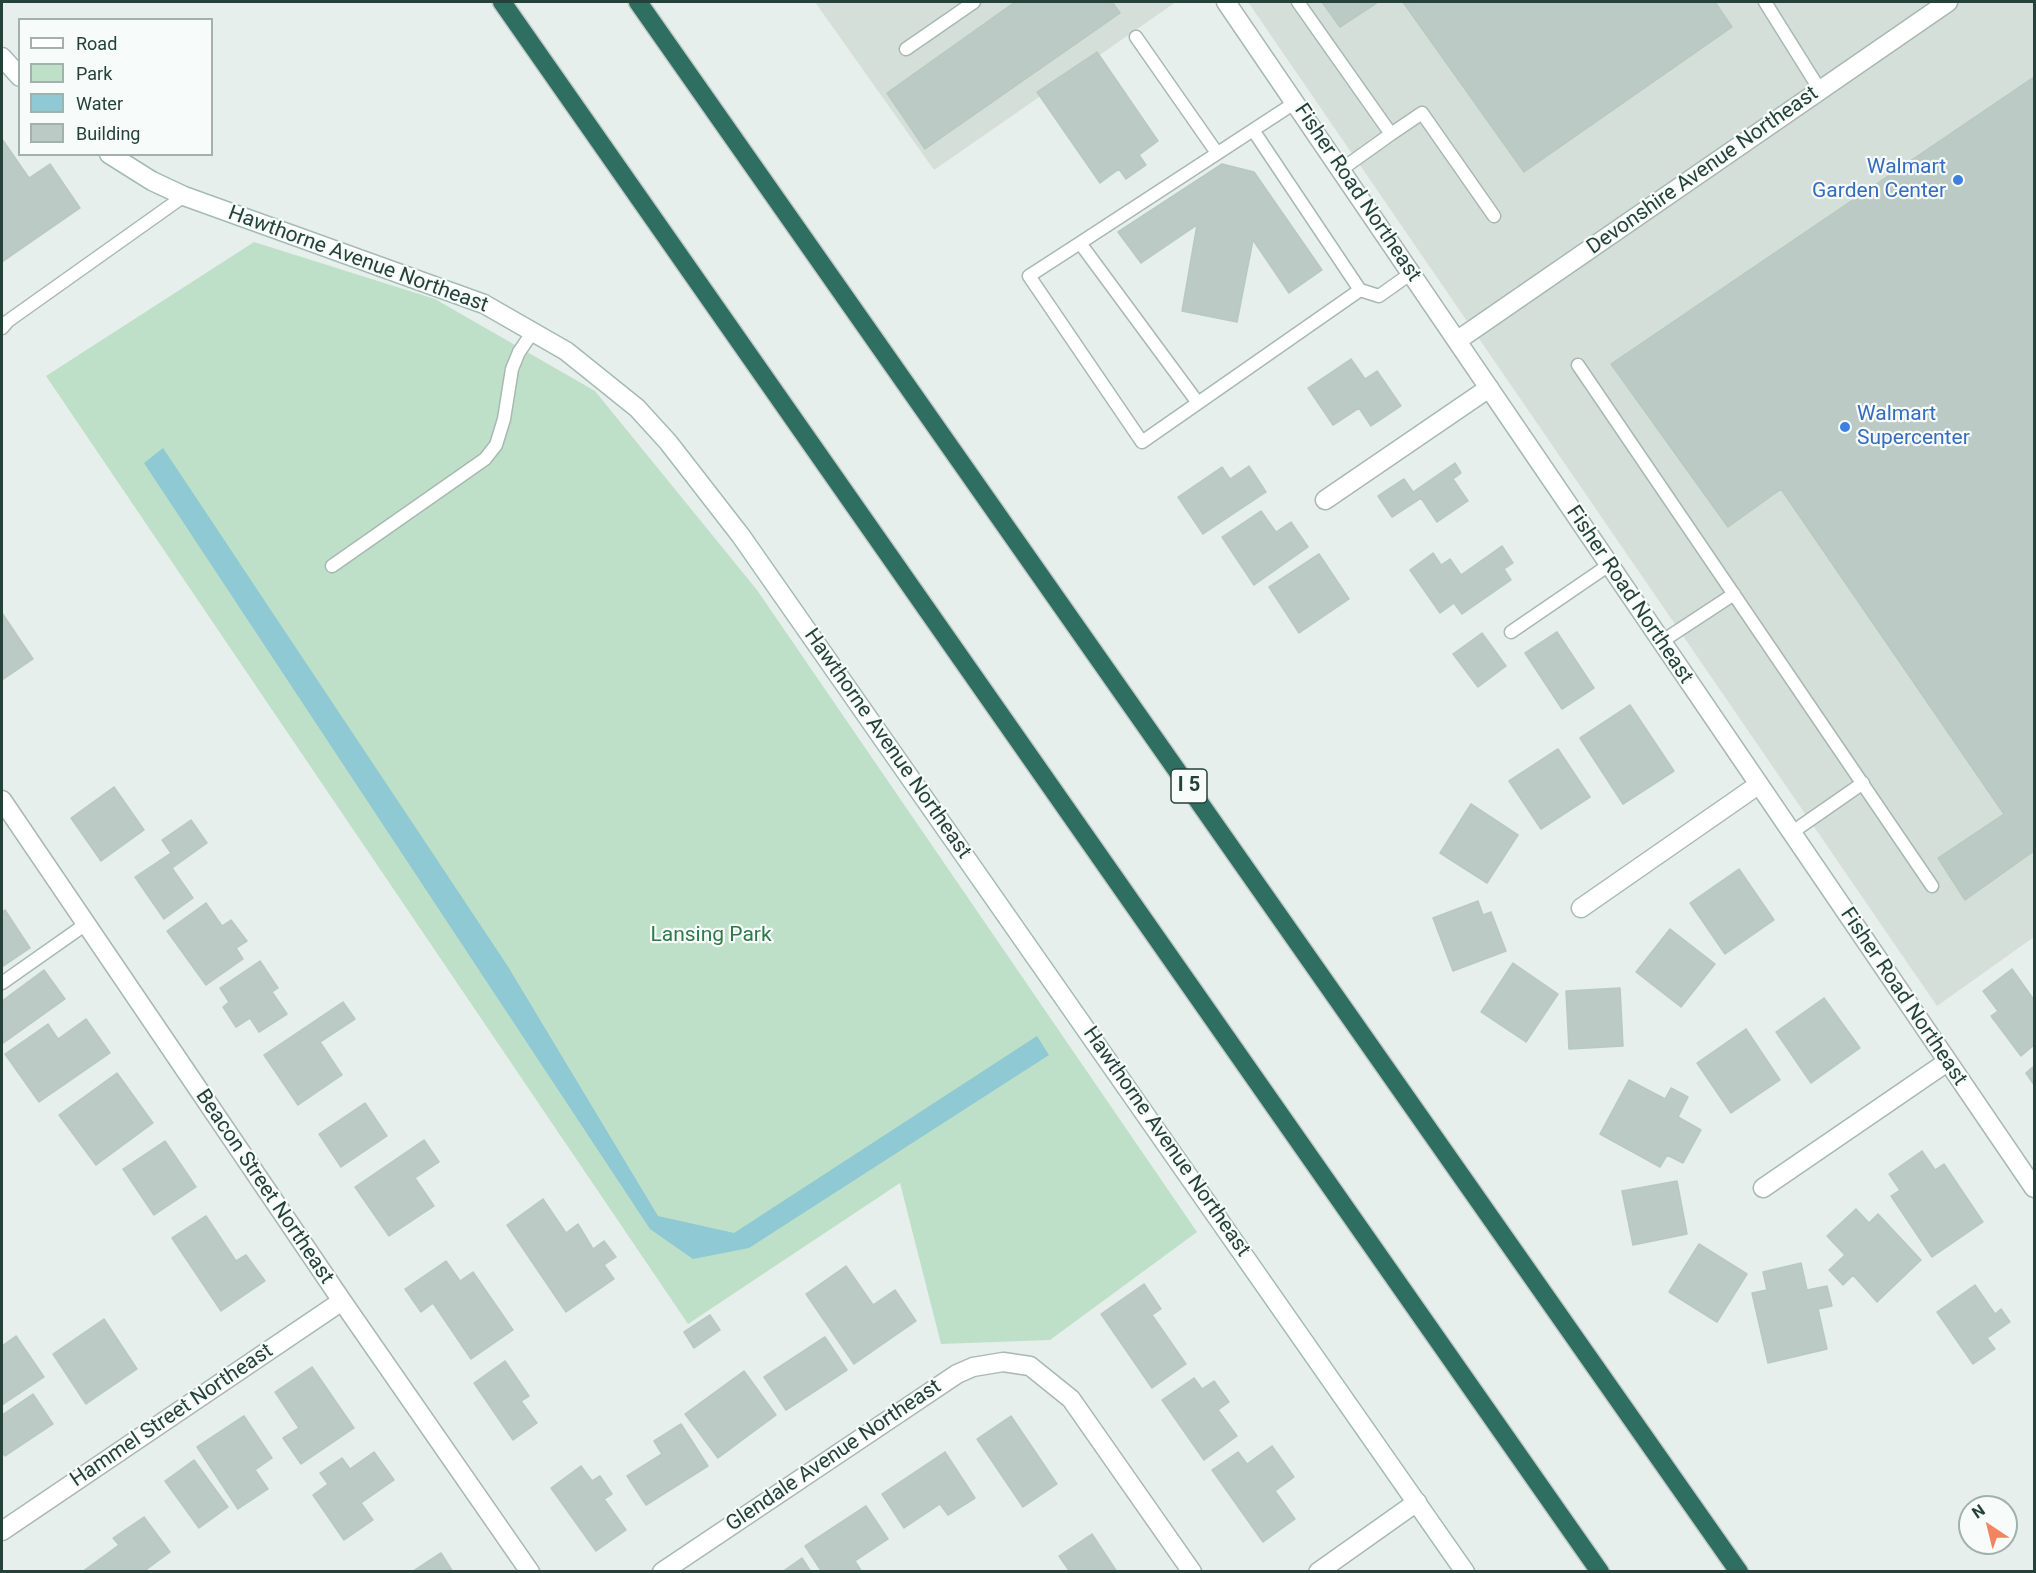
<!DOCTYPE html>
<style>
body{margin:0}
#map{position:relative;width:2036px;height:1573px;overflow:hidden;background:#e6efeb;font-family:Roboto,sans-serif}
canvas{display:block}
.frame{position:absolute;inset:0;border:3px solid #24423a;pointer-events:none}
.legend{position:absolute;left:18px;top:18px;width:195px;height:138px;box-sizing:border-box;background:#f7fbf9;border:2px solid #a3b1ad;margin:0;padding:8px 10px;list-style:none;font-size:18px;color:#24423a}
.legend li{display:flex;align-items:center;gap:12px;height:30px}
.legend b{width:30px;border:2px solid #a3b1ad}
.north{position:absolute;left:1958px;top:1495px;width:60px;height:60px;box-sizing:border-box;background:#f7fbf9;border:2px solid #a3b1ad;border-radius:50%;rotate:325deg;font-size:16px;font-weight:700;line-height:24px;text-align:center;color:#24423a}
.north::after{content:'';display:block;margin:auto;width:21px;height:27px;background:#f4845f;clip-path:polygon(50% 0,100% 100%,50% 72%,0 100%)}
</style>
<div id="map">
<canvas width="2036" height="1573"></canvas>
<div class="frame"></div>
<ul class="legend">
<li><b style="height:8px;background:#fff"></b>Road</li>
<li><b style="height:16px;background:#bfe0c8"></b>Park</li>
<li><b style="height:16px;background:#8ec9d4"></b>Water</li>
<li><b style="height:16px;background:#bbcac4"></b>Building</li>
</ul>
<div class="north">N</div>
</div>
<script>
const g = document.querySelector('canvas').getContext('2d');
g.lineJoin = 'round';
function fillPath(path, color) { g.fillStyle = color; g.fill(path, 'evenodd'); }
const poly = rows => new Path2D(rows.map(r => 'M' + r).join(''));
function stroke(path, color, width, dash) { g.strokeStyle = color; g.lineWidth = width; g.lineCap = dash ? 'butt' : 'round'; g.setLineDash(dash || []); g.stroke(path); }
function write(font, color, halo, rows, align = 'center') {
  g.font = font + ' Roboto,sans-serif'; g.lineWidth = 4.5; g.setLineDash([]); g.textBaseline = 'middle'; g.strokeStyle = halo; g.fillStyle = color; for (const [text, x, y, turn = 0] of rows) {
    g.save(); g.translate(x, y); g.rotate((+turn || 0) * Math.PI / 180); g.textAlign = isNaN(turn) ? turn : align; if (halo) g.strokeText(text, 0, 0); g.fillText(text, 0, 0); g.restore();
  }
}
fillPath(poly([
 [815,2,1176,2,934,170],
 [1248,2,2034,2,2034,937,1937,1006]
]), '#d4dfda');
fillPath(poly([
 [254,242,435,299,595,391,757,590,1197,1232,1050,1340,941,1344,900,1183,688,1324,46,376]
]), '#bfe0c8');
fillPath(poly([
 [163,448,507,965,658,1216,734,1233,1037,1036,1049,1055,749,1248,693,1259,650,1229,144,463]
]), '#8ec9d4');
const building = poly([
 [1015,2,1112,2,1120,13,925,149,887,93,1015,2],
 [1322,2,1378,2,1340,27,1322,2],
 [1403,2,1715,2,1732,27,1524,172,1403,2],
 [1097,52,1158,141,1139,155,1146,165,1126,179,1119,169,1100,183,1037,92,1097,52],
 [2034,77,2034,851,1965,900,1938,858,2004,814,1781,489,1728,527,1611,364,2034,77],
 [2,139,29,178,50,164,80,208,2,262,2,139],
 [1222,164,1254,172,1322,270,1289,293,1253,240,1237,322,1182,311,1197,225,1141,263,1118,232,1222,164],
 [1351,359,1365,379,1377,371,1401,406,1371,426,1359,408,1333,425,1308,388,1351,359],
 [1455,463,1461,473,1453,479,1468,501,1437,522,1421,498,1392,517,1378,496,1404,479,1413,492,1455,463],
 [1249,466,1266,492,1203,534,1178,497,1222,467,1230,479,1249,466],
 [1261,511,1276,532,1291,522,1308,547,1254,585,1222,537,1261,511],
 [1502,546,1513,563,1504,569,1511,580,1462,614,1454,603,1440,613,1410,570,1433,553,1441,565,1450,559,1461,575,1502,546],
 [1319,554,1349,599,1299,633,1269,587,1319,554],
 [2,613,33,659,2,680,2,613],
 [1557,632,1594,688,1562,709,1525,653,1557,632],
 [1482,633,1506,666,1478,687,1453,654,1482,633],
 [1630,705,1674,771,1623,804,1580,738,1630,705],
 [1558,749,1590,797,1541,829,1509,781,1558,749],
 [114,787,144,830,101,861,71,818,114,787],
 [1471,804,1518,835,1487,883,1440,853,1471,804],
 [191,820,207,843,172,868,193,898,164,919,135,877,171,853,162,840,191,820],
 [1739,869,1774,920,1725,954,1690,903,1739,869],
 [1478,901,1483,915,1491,912,1506,951,1453,971,1433,918,1478,901],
 [206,903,222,926,231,920,247,941,236,948,243,959,206,985,167,931,206,903],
 [5,910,30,948,2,967,2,912,5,910],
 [1670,929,1715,964,1681,1007,1636,972,1670,929],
 [260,961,278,988,272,992,287,1014,259,1032,250,1018,236,1027,223,1007,229,1002,220,988,260,961],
 [1513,963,1558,994,1526,1042,1481,1012,1513,963],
 [2012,969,2034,1000,2034,1045,2021,1056,1991,1016,1998,1011,1983,991,2012,969],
 [44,970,65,999,2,1044,2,1001,44,970],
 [1620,988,1623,1046,1569,1049,1566,991,1620,988],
 [1824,998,1860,1048,1811,1083,1776,1032,1824,998],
 [343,1002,355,1019,320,1042,342,1075,298,1105,264,1055,343,1002],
 [86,1019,110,1053,39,1102,5,1054,48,1024,58,1039,86,1019],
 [1746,1029,1780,1080,1731,1113,1697,1063,1746,1029],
 [2034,1066,2034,1085,2026,1073,2034,1066],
 [117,1073,153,1123,96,1165,59,1115,117,1073],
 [1629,1080,1665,1099,1671,1088,1688,1097,1678,1117,1701,1130,1683,1163,1667,1155,1660,1167,1600,1134,1629,1080],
 [365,1103,387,1136,341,1167,319,1134,365,1103],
 [424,1140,439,1162,415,1178,434,1206,389,1236,355,1187,424,1140],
 [165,1141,196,1187,154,1215,123,1169,165,1141],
 [1922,1151,1935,1170,1944,1164,1983,1222,1932,1257,1891,1196,1900,1190,1889,1174,1922,1151],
 [1677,1181,1687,1234,1633,1245,1622,1191,1677,1181],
 [543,1199,566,1233,578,1224,593,1249,604,1241,616,1257,604,1265,614,1279,566,1312,507,1225,543,1199],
 [1856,1209,1869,1223,1878,1214,1921,1260,1877,1302,1853,1275,1843,1285,1829,1270,1845,1255,1827,1236,1856,1209],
 [206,1216,236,1261,246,1255,265,1281,221,1311,172,1238,206,1216],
 [1699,1244,1747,1274,1717,1322,1669,1292,1699,1244],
 [446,1261,460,1281,473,1272,513,1330,471,1359,433,1303,421,1312,405,1289,446,1261],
 [1801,1263,1807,1290,1827,1286,1832,1306,1818,1309,1827,1349,1768,1363,1752,1293,1767,1290,1763,1272,1801,1263],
 [846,1266,873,1305,895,1290,916,1321,854,1364,806,1294,846,1266],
 [1144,1284,1161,1309,1152,1315,1186,1364,1152,1388,1101,1314,1144,1284],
 [1975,1285,1995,1314,2001,1309,2010,1322,1987,1338,1995,1349,1973,1364,1937,1312,1975,1285],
 [710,1315,720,1330,694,1348,684,1332,710,1315],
 [104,1319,137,1369,86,1404,53,1354,104,1319],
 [16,1336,44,1377,2,1405,2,1346,16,1336],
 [825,1337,847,1370,786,1410,764,1377,825,1337],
 [505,1361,529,1396,521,1401,537,1423,513,1440,474,1383,505,1361],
 [312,1367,354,1428,301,1464,283,1438,299,1428,275,1392,312,1367],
 [744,1371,776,1415,718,1458,685,1414,744,1371],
 [1194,1378,1202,1389,1214,1381,1229,1402,1218,1410,1237,1436,1204,1460,1162,1400,1194,1378],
 [33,1394,53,1424,5,1456,2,1452,2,1415,33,1394],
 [244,1416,272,1458,255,1470,268,1489,238,1509,197,1447,244,1416],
 [1011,1416,1057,1484,1023,1507,977,1439,1011,1416],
 [681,1424,708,1466,646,1505,627,1476,662,1454,654,1441,681,1424],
 [1272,1446,1294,1477,1275,1491,1295,1519,1263,1542,1212,1470,1238,1452,1247,1464,1272,1446],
 [374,1452,394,1480,361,1503,373,1520,344,1540,313,1495,328,1484,320,1473,342,1458,350,1469,374,1452],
 [945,1452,975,1498,948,1515,940,1504,904,1528,882,1494,945,1452],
 [194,1460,228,1507,199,1528,165,1481,194,1460],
 [581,1466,592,1481,600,1476,612,1494,604,1499,626,1530,596,1551,551,1488,581,1466],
 [866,1506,888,1539,855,1561,862,1572,822,1572,805,1546,866,1506],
 [144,1517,170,1552,143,1572,82,1572,119,1545,113,1538,144,1517],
 [1092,1534,1117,1572,1070,1572,1059,1556,1092,1534],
 [441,1553,453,1572,412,1572,441,1553],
 [802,1558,811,1572,782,1572,802,1558]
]);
fillPath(building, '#bbcac4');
stroke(building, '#b8c9c2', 1.5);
const service = poly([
 [1298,2,1391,134,1342,169],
 [1765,2,1820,90],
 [1136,37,1217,153],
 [906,49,974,2],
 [1296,102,1080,243,1198,403,1360,290],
 [1253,130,1360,290,1379,296,1410,274],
 [1391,134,1422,113,1494,216],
 [1080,243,1029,276,1142,442,1198,403],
 [2,328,8,321,184,196],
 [1578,365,1932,886],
 [332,566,485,459,496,445,504,419,512,369,519,352,534,330],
 [1511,632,1609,565],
 [1661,642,1734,594],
 [1791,833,1863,783],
 [2,983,86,924]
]);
const minor = poly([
 [1325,500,1489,388],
 [2,800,342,1301,530,1572],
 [1581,908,1758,785],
 [1763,1188,1947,1062],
 [2,1531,342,1301],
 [662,1572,957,1374,973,1367,1003,1362,1030,1366,1071,1399,1192,1572],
 [1318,1572,1417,1502]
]);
const tertiary = poly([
 [1226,2,2034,1188],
 [1458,340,1948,2]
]);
const secondary = poly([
 [2,57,20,77],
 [109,154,152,181,184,196,484,304,566,351,637,408,668,442,741,536,1465,1572]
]);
const motorway = poly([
 [502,2,1600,1572],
 [638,2,1739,1572]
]);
stroke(service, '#a8b8b2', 15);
stroke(minor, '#a8b8b2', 21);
stroke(tertiary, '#a8b8b2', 21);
stroke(secondary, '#a4bbb3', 21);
stroke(motorway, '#c2cac8', 21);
stroke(service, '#fff', 12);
stroke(minor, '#fff', 18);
stroke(tertiary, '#fff', 18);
stroke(secondary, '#fff', 18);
stroke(motorway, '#2f6f62', 18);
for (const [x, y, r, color] of [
 [1958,180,6,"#3f7fe0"],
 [1845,427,6,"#3f7fe0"]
]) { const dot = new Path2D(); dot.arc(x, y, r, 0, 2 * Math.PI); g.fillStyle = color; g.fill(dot); stroke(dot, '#f7fbf9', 2); }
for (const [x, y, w] of [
 [1189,786,36]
]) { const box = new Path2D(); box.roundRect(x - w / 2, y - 17, w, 34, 4.5); g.fillStyle = '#f7fbf9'; g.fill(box); stroke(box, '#24423a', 1.5); }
write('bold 20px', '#24423a', null, [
 ["I 5",1189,786]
]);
write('21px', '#366cbe', '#f7fbf9', [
 ["Walmart",1946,168],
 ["Garden Center",1946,192],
 ["Walmart",1857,415,"left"],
 ["Supercenter",1857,439,"left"]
], 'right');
write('21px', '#24423a', '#f7fbf9', [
 ["Devonshire Avenue Northeast",1703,171,-35],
 ["Fisher Road Northeast",1357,193,56],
 ["Hawthorne Avenue Northeast",358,260,20],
 ["Fisher Road Northeast",1629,595,56],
 ["Hawthorne Avenue Northeast",887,744,55],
 ["Fisher Road Northeast",1903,997,56],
 ["Hawthorne Avenue Northeast",1166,1142,55],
 ["Beacon Street Northeast",264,1187,56],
 ["Hammel Street Northeast",172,1416,-34],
 ["Glendale Avenue Northeast",834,1456,-34]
]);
write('21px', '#2d7a4b', '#f7fbf9', [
 ["Lansing Park",711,936]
]);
</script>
